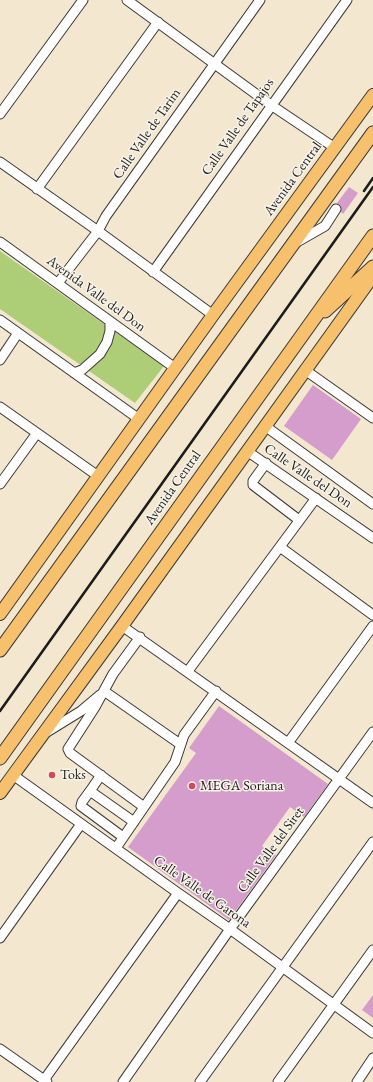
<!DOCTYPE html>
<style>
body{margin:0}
canvas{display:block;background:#f3e7d0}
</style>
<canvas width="373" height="1082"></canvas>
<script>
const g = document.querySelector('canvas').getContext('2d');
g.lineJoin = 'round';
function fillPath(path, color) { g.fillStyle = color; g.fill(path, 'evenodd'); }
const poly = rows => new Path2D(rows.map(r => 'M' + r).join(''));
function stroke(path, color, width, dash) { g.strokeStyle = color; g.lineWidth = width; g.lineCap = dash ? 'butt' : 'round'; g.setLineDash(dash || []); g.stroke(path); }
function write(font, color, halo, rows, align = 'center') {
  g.font = font + ' "EB Garamond",serif'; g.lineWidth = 3; g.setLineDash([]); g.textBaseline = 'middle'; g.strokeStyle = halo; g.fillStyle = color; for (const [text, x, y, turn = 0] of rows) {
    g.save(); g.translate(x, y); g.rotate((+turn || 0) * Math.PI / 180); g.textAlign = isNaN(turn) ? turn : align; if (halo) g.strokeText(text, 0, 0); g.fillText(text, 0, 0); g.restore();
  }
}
fillPath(poly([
 [0,251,164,366,135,403,0,309]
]), '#adce76');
fillPath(poly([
 [349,187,358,193,343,214,341,212,341,206,337,203],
 [313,385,361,419,332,460,284,426],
 [219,706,328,784,304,817,290,807,262,846,276,855,229,920,128,847,196,753,189,748],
 [373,995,373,1018,362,1010]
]), '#d49dcb');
const minor = poly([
 [127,0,271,105,335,148],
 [0,114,83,0],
 [0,162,98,231,213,315],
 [37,189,158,22],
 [0,242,175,368],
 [297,242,325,226,336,209],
 [153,272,347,0],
 [58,283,98,231,106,216,260,0],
 [0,320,139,419],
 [0,360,18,333],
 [305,370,373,418],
 [74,373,82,370,100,354,107,342,110,331,110,322],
 [0,407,98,476],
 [265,426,373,504],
 [247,451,373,538],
 [266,463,253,481,253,485,299,520],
 [0,484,37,433],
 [280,547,373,615],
 [122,626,373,803],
 [140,637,113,674,95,707,68,749,70,753,144,807],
 [188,671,316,498],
 [104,691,180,744],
 [47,732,81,711,100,695],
 [288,743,373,626],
 [13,775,178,893,230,929,373,1033],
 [101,775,90,791,134,822],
 [90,791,82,802,81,806,123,837],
 [116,848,175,762,184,735,216,691],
 [0,938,81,824],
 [0,1049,47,1082],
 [44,1080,178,893],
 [123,1082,230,929,373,732],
 [200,1082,373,842],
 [278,1082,373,950],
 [357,1082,373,1058]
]);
const major = poly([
 [0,614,213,315,373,95],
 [0,793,122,626,373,276]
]);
const highway = poly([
 [325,311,373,267],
 [0,650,373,133],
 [0,758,373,236]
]);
stroke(minor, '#3c3a37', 11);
stroke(major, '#3c3a37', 14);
stroke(highway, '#3c3a37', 15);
stroke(minor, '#fff', 9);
stroke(major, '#f7c06c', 12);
stroke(highway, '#f7c06c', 13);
stroke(poly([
 [364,191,373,178],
 [0,711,373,187]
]), '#1c1c1c', 2.5);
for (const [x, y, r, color] of [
 [52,775,4,"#d1495b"],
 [192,786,4,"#d1495b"]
]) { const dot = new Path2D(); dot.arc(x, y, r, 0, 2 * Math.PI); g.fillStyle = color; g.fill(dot); stroke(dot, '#f7f3e8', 1.5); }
write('14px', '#1c1c1c', '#f7f3e8', [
 ["Calle Valle de Tapajos",238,127,-55],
 ["Calle Valle de Tarim",147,134,-55],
 ["Avenida Central",293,179,-54],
 ["Avenida Valle del Don",96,294,36],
 ["Calle Valle del Don",308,476,34],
 ["Avenida Central",173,488,-55],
 ["Calle Valle del Siret",271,850,-54],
 ["Calle Valle de Garona",202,892,35]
]);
write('14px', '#1c1c1c', '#f7f3e8', [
 ["Toks",60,775],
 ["MEGA Soriana",200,786]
], 'left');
</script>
